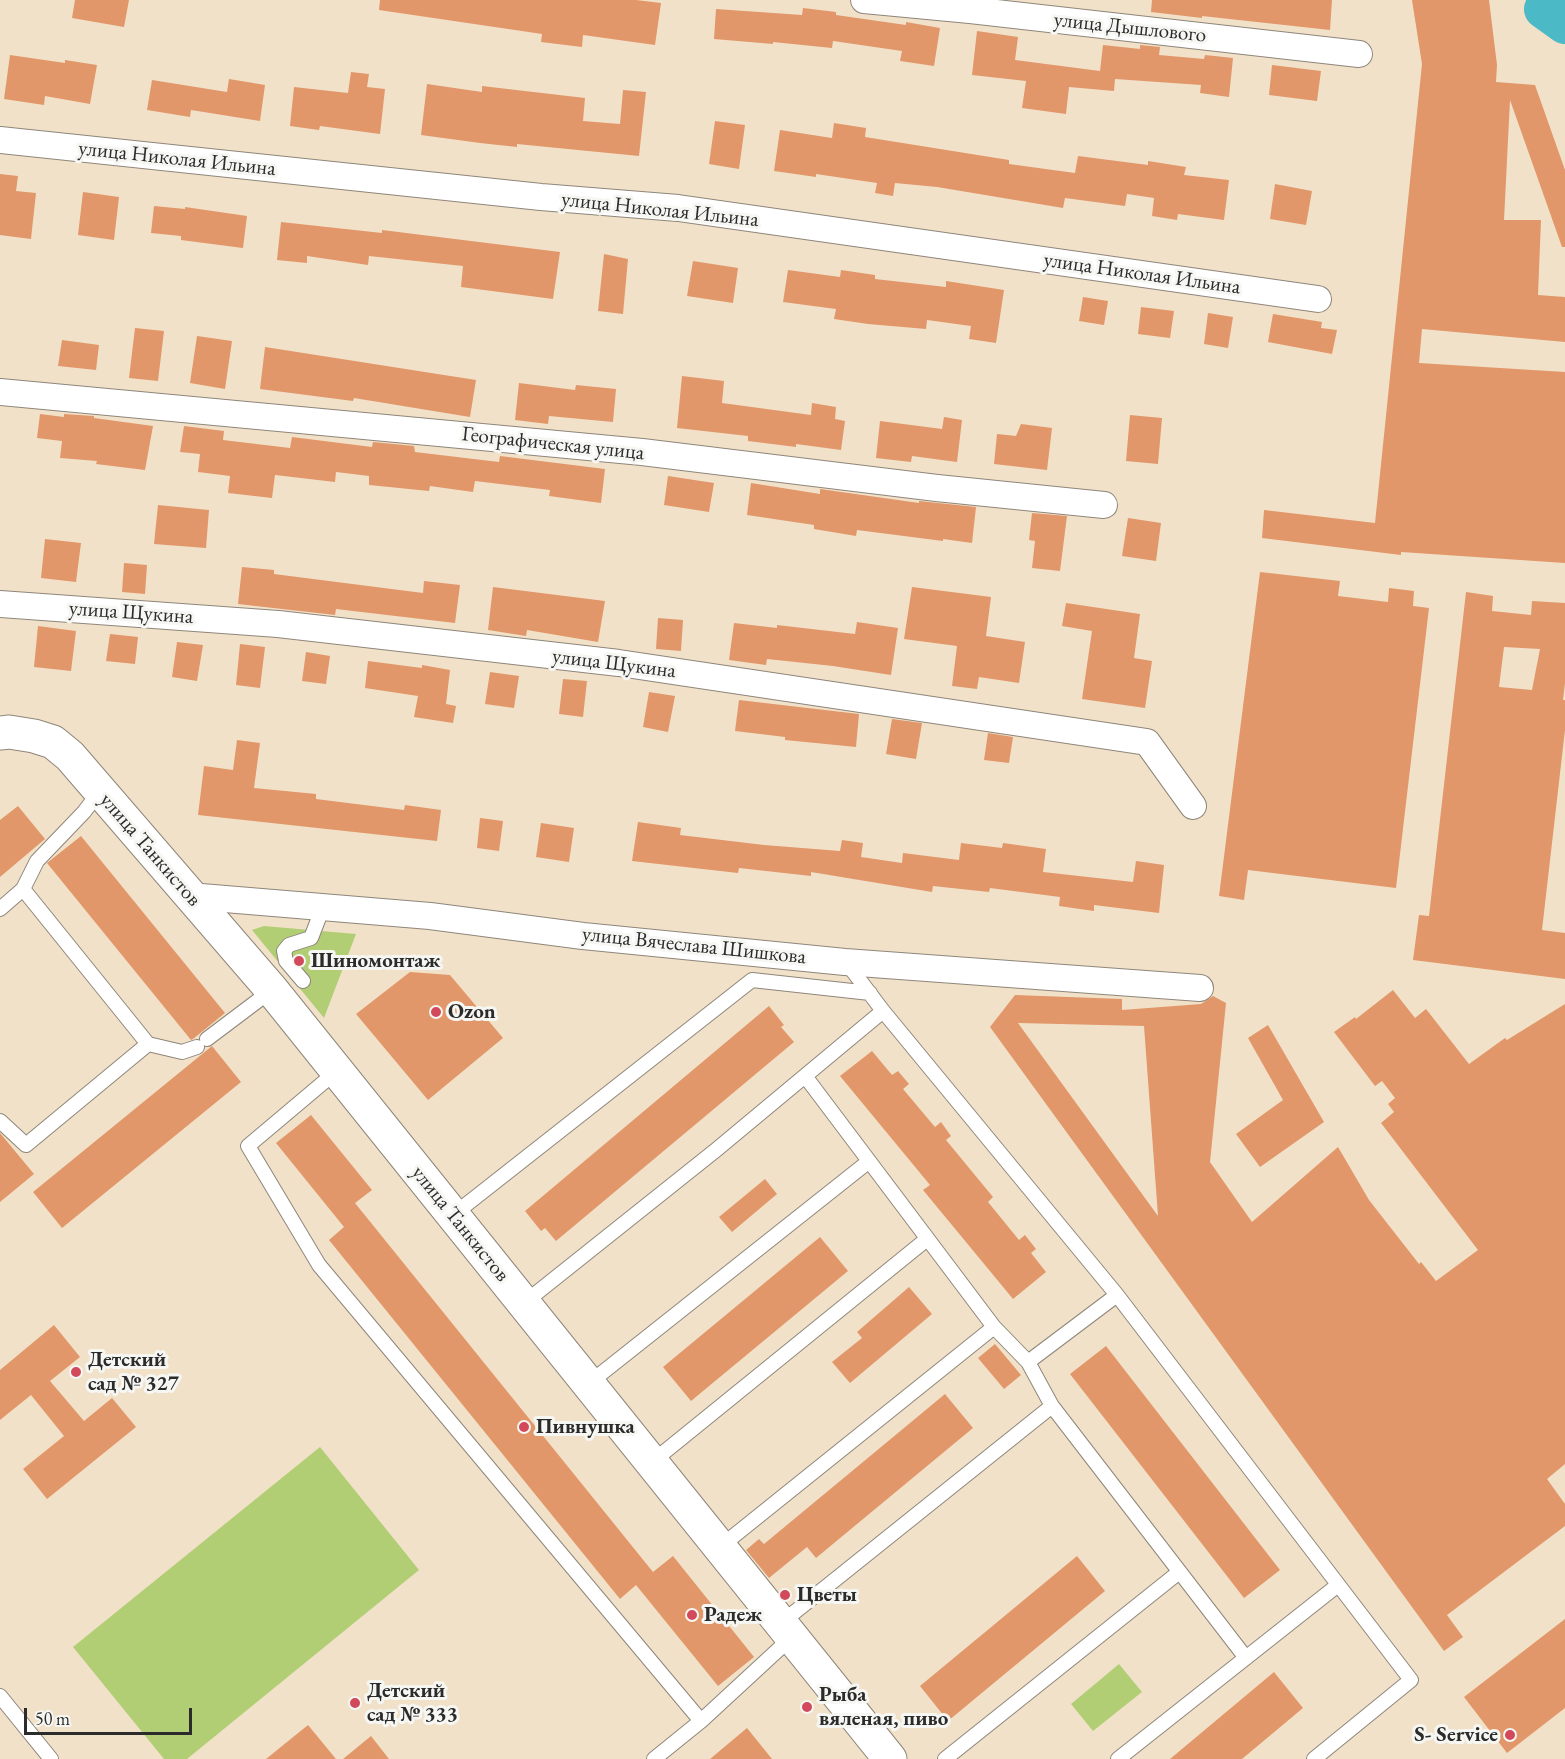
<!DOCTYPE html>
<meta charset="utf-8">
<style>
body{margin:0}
#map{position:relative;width:1565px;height:1759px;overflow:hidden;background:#f2e1c9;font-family:"EB Garamond",serif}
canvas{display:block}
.scale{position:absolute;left:24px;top:1708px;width:168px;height:27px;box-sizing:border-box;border:3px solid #2b2b2b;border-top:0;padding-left:8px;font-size:18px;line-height:21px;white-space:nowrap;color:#2b2b2b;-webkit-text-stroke:4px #f6f6f2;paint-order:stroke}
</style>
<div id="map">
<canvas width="1565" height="1759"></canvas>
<div class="scale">50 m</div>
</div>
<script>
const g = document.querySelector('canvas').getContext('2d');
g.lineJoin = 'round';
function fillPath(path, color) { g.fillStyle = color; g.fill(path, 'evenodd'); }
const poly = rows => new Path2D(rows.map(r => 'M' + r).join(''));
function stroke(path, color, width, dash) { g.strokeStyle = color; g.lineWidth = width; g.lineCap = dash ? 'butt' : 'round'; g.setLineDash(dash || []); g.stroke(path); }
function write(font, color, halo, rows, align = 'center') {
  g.font = font + ' "EB Garamond",serif'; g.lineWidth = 6; g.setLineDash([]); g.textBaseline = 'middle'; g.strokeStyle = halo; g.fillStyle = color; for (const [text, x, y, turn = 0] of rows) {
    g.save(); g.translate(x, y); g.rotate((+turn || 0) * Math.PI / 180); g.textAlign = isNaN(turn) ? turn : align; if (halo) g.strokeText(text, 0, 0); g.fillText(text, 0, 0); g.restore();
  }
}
fillPath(poly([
 [264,926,356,934,324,1018,252,930],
 [320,1447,419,1570,187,1759,164,1759,73,1647],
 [1119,1664,1142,1692,1093,1731,1071,1704]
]), '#b2ce75');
stroke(poly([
 [1548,0,1544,9,1565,24]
]), '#4cb9c6', 40);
fillPath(poly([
 [75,0,129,0,124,27,72,18],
 [380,0,636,0,661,3,655,45,583,35,582,47,541,42,542,34,379,10],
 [1152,0,1332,0,1330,30,1202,16,1202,18,1151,12],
 [1412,0,1489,0,1497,65,1496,82,1535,85,1565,170,1565,247,1562,247,1510,100,1504,220,1541,220,1538,295,1565,297,1565,342,1422,329,1419,363,1565,372,1565,563,1401,552,1401,555,1262,538,1264,510,1375,523,1422,64],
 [803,8,836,12,836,15,906,25,906,22,940,28,934,66,900,61,902,51,833,41,832,48,773,42,773,44,714,39,716,9,802,15],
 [977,31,1018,37,1015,60,1100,71,1103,45,1140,49,1140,45,1160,47,1159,55,1204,59,1205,55,1233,58,1229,97,1200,93,1201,85,1115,79,1114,91,1069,87,1066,114,1022,108,1026,81,972,75],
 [10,55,65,63,65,60,97,65,90,104,45,96,44,105,4,99],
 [1272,65,1321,71,1317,101,1269,95],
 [351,72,369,74,367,87,385,89,380,134,320,126,319,130,290,126,294,87,348,93],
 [229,79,265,85,260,121,191,110,190,117,147,110,152,80,227,92],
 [427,84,482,92,482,86,585,98,583,121,620,124,623,90,646,92,639,156,517,144,517,147,480,143,421,135],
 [715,121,745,125,739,169,709,164],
 [834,123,866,128,865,137,1009,160,1009,164,1075,173,1078,156,1148,165,1148,161,1186,167,1184,175,1229,180,1224,220,1178,214,1177,220,1152,216,1154,198,1127,194,1125,206,1065,198,1063,208,937,187,895,183,893,196,875,193,877,183,816,174,816,177,774,171,780,130,832,138],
 [0,174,18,176,16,191,36,193,31,239,0,235],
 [1275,184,1312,191,1306,225,1270,219],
 [83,192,119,197,114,240,78,235],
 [154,206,185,209,185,207,247,216,243,248,181,240,181,236,151,233],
 [281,222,382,233,382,230,560,252,553,299,461,287,463,266,369,256,368,265,307,256,307,263,277,260],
 [604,254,628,259,623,314,598,311],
 [693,261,738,268,733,303,687,296],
 [788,270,840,277,841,270,875,275,875,279,946,287,946,281,1004,290,996,343,969,339,971,326,927,320,926,329,868,324,834,319,836,309,783,302],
 [1083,297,1108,301,1104,325,1079,321],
 [1141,307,1174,311,1170,338,1138,334],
 [1208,313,1233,317,1228,348,1204,344],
 [1273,314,1322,322,1321,328,1337,330,1332,354,1268,342],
 [135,328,164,331,158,381,129,378],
 [197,336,232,341,225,389,190,383],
 [62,340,99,345,96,370,58,366],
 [265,347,476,380,470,417,354,398,353,401,260,389],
 [682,376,724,381,722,403,811,415,812,403,836,407,835,419,845,421,841,450,796,444,796,447,748,441,748,436,677,428],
 [519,383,575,390,576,385,616,389,613,422,549,416,548,424,515,420],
 [40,414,64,417,64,414,94,416,94,418,153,426,145,470,96,464,97,461,60,458,62,441,37,438],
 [1130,415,1162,418,1158,464,1126,461],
 [944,417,962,420,957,462,912,456,911,462,876,458,880,421,942,429],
 [1021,424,1052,428,1047,470,994,464,997,434,1016,436],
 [184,426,224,431,223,440,290,448,292,437,372,447,373,442,414,446,415,452,499,462,500,456,605,469,601,503,549,496,550,490,475,481,473,492,430,486,429,491,369,485,369,476,336,472,335,482,275,475,272,498,228,493,230,476,198,472,200,454,180,452],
 [668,476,714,483,709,512,664,505],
 [751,483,820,494,820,489,919,503,919,501,976,507,972,543,943,539,943,541,857,530,856,536,814,529,814,525,747,515],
 [158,505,209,510,206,548,154,544],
 [1032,513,1067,516,1060,571,1032,568,1035,541,1029,540],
 [1128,518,1161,523,1156,561,1122,556],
 [45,539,81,543,76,582,41,578],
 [124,563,147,565,145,594,122,592],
 [242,567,274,570,274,574,423,593,424,581,460,585,455,623,336,609,335,615,238,604],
 [1260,572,1340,581,1338,596,1388,602,1389,588,1414,591,1413,606,1429,608,1396,888,1248,870,1244,900,1219,896],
 [493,587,605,601,598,642,527,630,526,636,488,630],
 [912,587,991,597,986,636,1025,642,1019,683,979,677,977,689,952,686,957,646,904,639],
 [1466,592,1493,596,1492,611,1531,615,1532,601,1565,603,1565,683,1563,700,1565,700,1565,730,1542,930,1565,933,1565,979,1413,960,1419,915,1429,916],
 [1504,647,1540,649,1532,690,1499,687],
 [1066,603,1140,614,1134,658,1152,661,1145,708,1082,699,1092,631,1062,626],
 [658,618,683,620,681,651,656,649],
 [857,622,898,628,891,675,833,666,767,659,766,665,729,660,734,623,777,628,777,625,855,634],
 [38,626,76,631,71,671,34,667],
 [110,634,138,637,135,664,106,661],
 [177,642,203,645,197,681,172,677],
 [240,644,265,647,260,688,236,685],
 [306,652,330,656,326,684,302,681],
 [368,661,422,668,422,665,450,670,446,704,456,706,453,723,414,717,418,696,365,688],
 [490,672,519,676,514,708,485,704],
 [563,679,587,681,583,717,559,714],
 [649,692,675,696,668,732,643,727],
 [739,700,859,714,856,747,785,740,785,737,735,731],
 [892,719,922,723,916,759,886,754],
 [988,733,1013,737,1009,763,984,760],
 [237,740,260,743,254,788,316,794,316,799,404,810,405,805,441,810,437,841,198,815,204,766,233,770],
 [18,806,45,839,0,877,0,820],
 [480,818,503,821,499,851,477,848],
 [638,822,681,828,680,835,764,845,840,851,842,840,863,843,861,857,902,863,903,853,959,860,961,843,1002,848,1003,843,1046,849,1043,872,1133,882,1136,861,1164,865,1159,913,1094,905,1094,911,1059,906,1060,897,990,888,989,892,933,886,932,892,811,872,811,876,739,868,738,873,632,861],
 [541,823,574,828,569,862,536,857],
 [81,836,225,1013,193,1039,191,1040,47,863],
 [410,972,450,975,503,1038,428,1100,356,1014],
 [1393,990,1415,1018,1426,1009,1469,1064,1505,1038,1507,1040,1565,1004,1565,1464,1547,1479,1565,1504,1565,1526,1447,1615,1463,1637,1444,1651,990,1027,1015,995,1122,999,1122,1010,1201,1004,1213,996,1226,1003,1210,1162,1252,1222,1338,1147,1369,1200,1419,1264,1421,1262,1436,1281,1478,1250,1381,1123,1394,1112,1388,1104,1395,1098,1382,1081,1375,1086,1334,1032,1355,1017,1356,1019],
 [1018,1023,1144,1026,1158,1216],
 [769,1006,784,1025,781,1027,794,1042,556,1241,545,1228,541,1231,525,1211],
 [1268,1025,1324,1122,1260,1167,1236,1134,1283,1100,1248,1038],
 [212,1046,241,1082,62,1228,33,1192],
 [872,1051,892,1075,898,1071,909,1084,903,1089,935,1127,941,1122,951,1136,946,1140,993,1197,988,1202,1019,1240,1025,1235,1036,1249,1031,1253,1046,1272,1013,1299,923,1190,930,1185,840,1076],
 [311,1115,372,1190,355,1203,653,1572,673,1556,754,1657,718,1686,636,1585,620,1599,329,1240,344,1227,276,1143],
 [0,1133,34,1174,0,1202],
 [765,1179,777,1194,732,1232,719,1217],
 [820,1237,848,1271,691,1401,663,1367],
 [909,1287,932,1314,850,1383,832,1362,862,1338,857,1332],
 [54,1325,80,1357,50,1381,84,1421,112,1398,136,1427,47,1499,23,1469,64,1436,31,1395,0,1420,0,1370],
 [995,1344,1021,1375,1004,1389,978,1358],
 [1106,1346,1280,1570,1244,1598,1070,1374],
 [945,1394,973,1428,816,1558,807,1547,769,1578,746,1550,759,1539,764,1544],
 [1077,1556,1105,1591,948,1721,920,1686],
 [1565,1619,1565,1708,1507,1753,1464,1697],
 [1274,1672,1303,1708,1242,1759,1170,1759],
 [308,1725,336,1759,266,1759],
 [747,1728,772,1759,710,1759],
 [371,1736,389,1759,343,1759]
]), '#e19769');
const lane = poly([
 [23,889,148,1044,182,1052,197,1047],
 [0,909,23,889,37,861,84,812,100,791],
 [846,962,883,1011,1117,1295,1411,1680,1314,1759],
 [303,981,286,961,284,951,289,945,311,938,323,907],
 [207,1039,272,990],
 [337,1071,248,1146,319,1265,701,1721,792,1637],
 [805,1076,994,1327,1028,1362,1052,1406,1246,1658],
 [0,1121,26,1145,148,1044],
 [453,1215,752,980,870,993],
 [524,1303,716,1150,883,1011],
 [1028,1362,1117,1295],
 [588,1384,868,1162],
 [652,1462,927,1239],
 [720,1547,994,1327],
 [781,1623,1052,1406],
 [0,1696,51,1759],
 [654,1759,701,1721],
 [945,1759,1178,1573],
 [1118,1759,1338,1585]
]);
const street = poly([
 [864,0,970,10,1359,54],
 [0,140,541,197,678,208,1318,299],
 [0,392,642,452,937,488,1104,505],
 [0,604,278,624,619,663,1147,742,1193,806],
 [189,896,430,916,583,936,845,962,1200,988]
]);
const secondary = poly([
 [0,733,9,732,34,736,53,742,70,756,272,990,890,1759]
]);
stroke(lane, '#8e867a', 16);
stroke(street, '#8e867a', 28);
stroke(secondary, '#8e867a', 35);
stroke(lane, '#fff', 14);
stroke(street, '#fff', 26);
stroke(secondary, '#fff', 33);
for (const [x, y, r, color] of [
 [299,961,6,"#d1495b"],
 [436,1012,6,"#d1495b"],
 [76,1372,6,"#d1495b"],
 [524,1427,6,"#d1495b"],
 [785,1595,6,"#d1495b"],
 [692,1615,6,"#d1495b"],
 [355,1703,6,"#d1495b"],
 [807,1707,6,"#d1495b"],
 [1510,1735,6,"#d1495b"]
]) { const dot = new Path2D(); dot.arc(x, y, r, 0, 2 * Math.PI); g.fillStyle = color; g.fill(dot); stroke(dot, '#f6f6f2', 2); }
write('21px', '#2b2b2b', '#f6f6f2', [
 ["улица Дышлового",1130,28,6],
 ["улица Николая Ильина",177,159,6],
 ["улица Николая Ильина",660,210,6],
 ["улица Николая Ильина",1142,274,8],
 ["Географическая улица",553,444,6],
 ["улица Щукина",131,613,4],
 ["улица Щукина",614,664,7],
 ["улица Танкистов",150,850,49],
 ["улица Вячеслава Шишкова",694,946,6],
 ["улица Танкистов",460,1224,51]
]);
write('bold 21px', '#2b2b2b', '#f6f6f2', [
 ["Шиномонтаж",311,961],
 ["Ozon",448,1012],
 ["Детский",88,1360],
 ["сад № 327",88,1384],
 ["Пивнушка",536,1427],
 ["Цветы",797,1595],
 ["Радеж",704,1615],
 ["Детский",367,1691],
 ["сад № 333",367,1715],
 ["Рыба",819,1695],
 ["вяленая, пиво",819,1719],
 ["S- Service",1498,1735,"right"]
], 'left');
</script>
